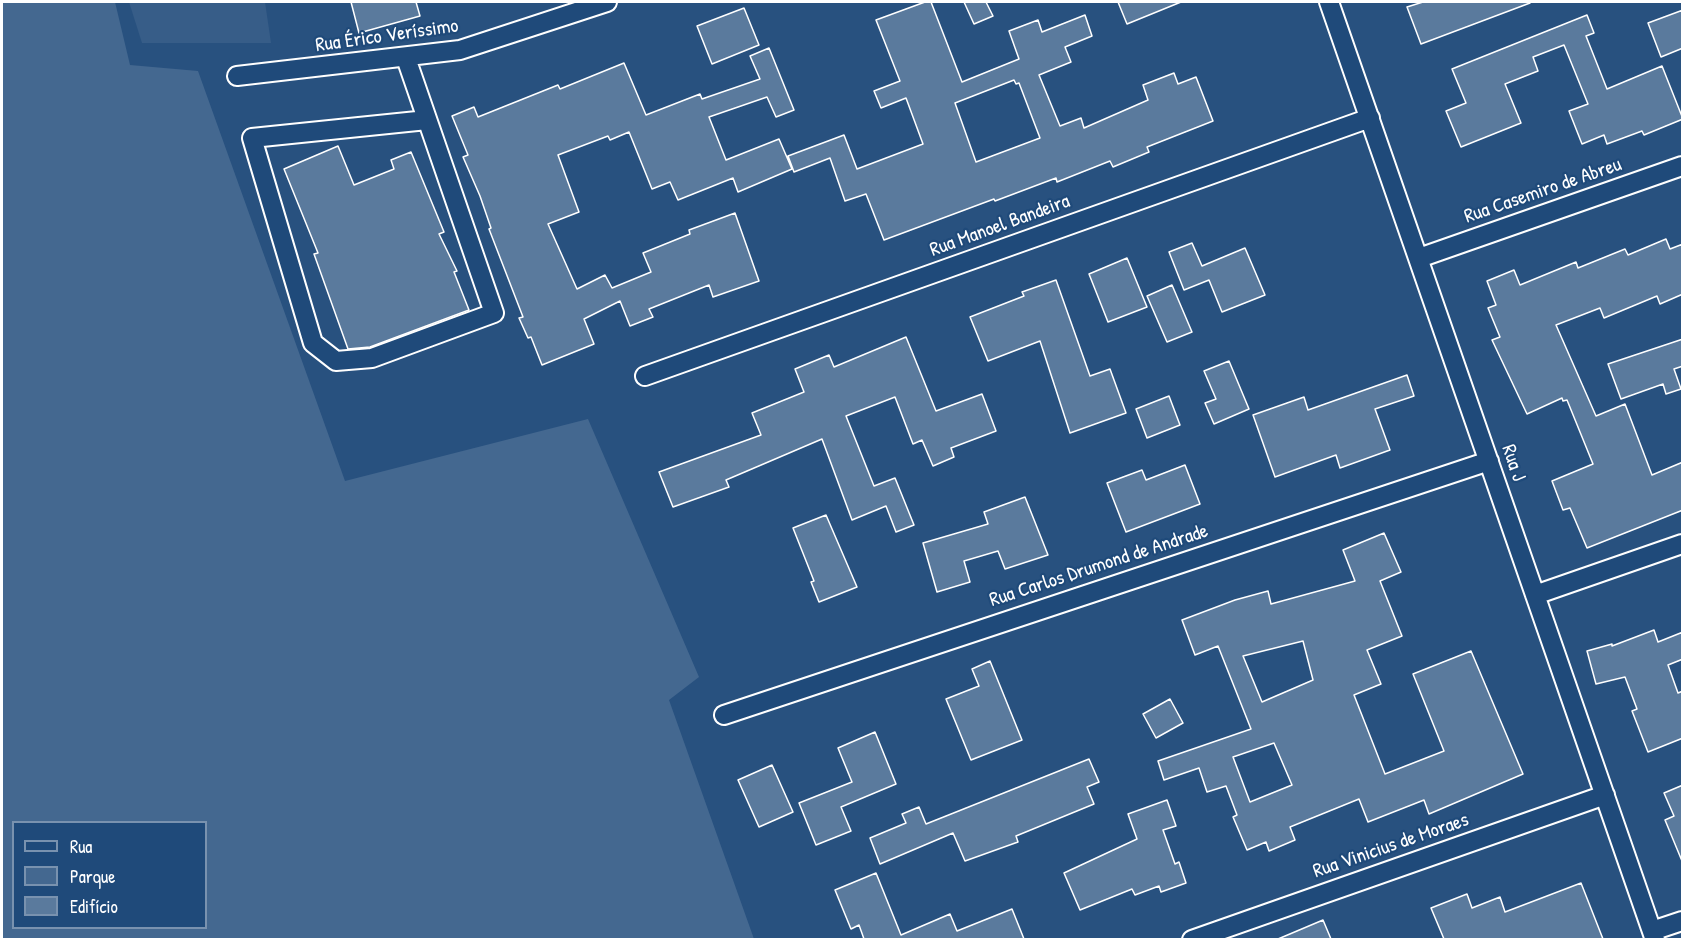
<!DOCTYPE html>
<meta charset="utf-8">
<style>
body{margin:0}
#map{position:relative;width:1684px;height:941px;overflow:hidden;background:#28517f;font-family:"Patrick Hand",sans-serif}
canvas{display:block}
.frame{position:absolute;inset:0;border:3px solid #fff;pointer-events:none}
.legend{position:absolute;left:12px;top:821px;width:195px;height:108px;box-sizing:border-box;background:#1f4a7a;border:2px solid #7992af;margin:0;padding:8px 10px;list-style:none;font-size:18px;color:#fff}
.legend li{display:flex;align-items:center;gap:12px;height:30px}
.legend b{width:30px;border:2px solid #7992af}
</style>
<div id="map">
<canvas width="1684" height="941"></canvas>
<div class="frame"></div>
<ul class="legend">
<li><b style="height:8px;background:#1f4a7a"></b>Rua</li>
<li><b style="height:16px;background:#446890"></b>Parque</li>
<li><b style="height:16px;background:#5a7a9d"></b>Edifício</li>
</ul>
</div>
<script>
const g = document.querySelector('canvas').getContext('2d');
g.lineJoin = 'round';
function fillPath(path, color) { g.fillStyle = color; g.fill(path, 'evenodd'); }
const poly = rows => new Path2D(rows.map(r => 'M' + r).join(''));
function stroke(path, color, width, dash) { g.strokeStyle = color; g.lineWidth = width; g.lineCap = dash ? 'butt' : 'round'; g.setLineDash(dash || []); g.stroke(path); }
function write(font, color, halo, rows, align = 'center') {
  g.font = font + ' "Patrick Hand",sans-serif'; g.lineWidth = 4.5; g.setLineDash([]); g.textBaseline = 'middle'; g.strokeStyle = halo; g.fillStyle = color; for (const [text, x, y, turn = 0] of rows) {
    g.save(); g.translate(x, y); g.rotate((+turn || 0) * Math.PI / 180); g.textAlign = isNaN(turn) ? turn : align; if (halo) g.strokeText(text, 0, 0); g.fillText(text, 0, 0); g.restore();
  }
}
fillPath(poly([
 [129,2,265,2,271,43,142,43]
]), '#375d88');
fillPath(poly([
 [2,2,115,2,130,65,198,71,345,481,588,419,699,677,669,700,754,939,2,939],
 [14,822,206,822,206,928,14,928]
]), '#446890');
const building = poly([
 [351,2,416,2,420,16,359,33,351,2],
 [925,2,931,2,962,82,1019,59,1009,31,1038,20,1042,32,1085,15,1092,36,1065,47,1071,62,1039,75,1060,126,1081,118,1084,128,1148,100,1143,85,1174,73,1178,84,1196,77,1213,121,1147,147,1149,152,1113,167,1110,161,1057,182,1056,178,995,201,994,199,884,240,866,194,845,201,830,158,794,172,788,156,844,135,857,169,923,144,906,98,881,108,874,91,900,81,876,20,925,2],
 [1014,80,1016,84,1019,83,1040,138,976,162,955,103,1014,80],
 [964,2,986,2,993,16,974,24,964,2],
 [1118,2,1181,2,1127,24,1118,2],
 [1423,2,1530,2,1530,3,1421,44,1407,7,1423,2],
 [744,8,759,45,712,64,697,26,744,8],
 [1683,10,1683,48,1661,57,1648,23,1683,10],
 [1587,15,1594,33,1586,36,1607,89,1662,66,1683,119,1644,135,1642,131,1607,144,1604,135,1582,144,1569,111,1588,104,1564,45,1533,57,1538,71,1505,84,1521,123,1461,147,1446,111,1466,103,1452,69,1587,15],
 [769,48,794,110,776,117,767,97,709,117,726,160,779,139,792,169,738,192,733,178,678,200,670,182,652,189,629,132,610,140,608,136,558,155,579,212,548,224,577,289,605,275,612,288,651,272,643,253,690,234,689,230,735,213,759,281,713,297,709,285,649,309,653,317,630,326,620,301,584,319,594,344,542,365,531,337,528,338,519,318,523,317,489,229,491,228,480,196,463,157,468,155,452,116,474,107,478,117,558,85,560,89,624,63,646,115,700,94,702,99,760,79,750,56,769,48],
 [338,146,354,185,394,169,391,160,411,152,444,232,439,234,457,271,454,272,469,310,370,347,348,349,314,254,318,253,284,169,338,146],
 [1666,239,1670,249,1683,244,1683,294,1660,304,1657,296,1604,318,1600,308,1556,325,1596,416,1625,404,1652,475,1683,462,1683,510,1587,548,1570,508,1563,510,1552,481,1593,464,1567,400,1563,401,1562,398,1527,414,1492,340,1500,337,1488,308,1496,305,1487,281,1514,270,1520,285,1576,262,1578,268,1625,249,1628,255,1666,239],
 [1192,243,1202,266,1245,248,1265,295,1222,312,1209,280,1184,290,1169,252,1192,243],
 [1127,258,1147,307,1108,322,1089,274,1127,258],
 [1056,280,1090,376,1110,369,1126,413,1070,433,1040,341,988,361,970,317,1024,296,1022,292,1056,280],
 [1172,285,1192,332,1167,342,1147,296,1172,285],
 [906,337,936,411,982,394,996,431,951,448,954,457,933,466,922,440,913,444,895,397,846,416,874,486,895,478,914,525,896,532,886,506,852,520,822,439,726,480,729,487,673,507,659,472,761,435,752,413,804,392,795,369,829,355,834,367,906,337],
 [1683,339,1683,366,1674,369,1681,389,1666,394,1663,384,1621,399,1608,364,1683,339],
 [1229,361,1249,409,1214,424,1205,403,1216,399,1204,371,1229,361],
 [1407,375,1414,396,1375,409,1390,450,1340,468,1336,455,1275,477,1253,415,1304,397,1308,410,1407,375],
 [1169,396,1180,425,1147,438,1136,409,1169,396],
 [1185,465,1200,504,1126,532,1107,483,1142,470,1146,480,1185,465],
 [1025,497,1048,555,1005,569,998,551,964,561,970,582,937,592,923,543,988,524,984,512,1025,497],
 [826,515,857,587,819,602,811,582,814,581,793,528,826,515],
 [1384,533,1401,572,1380,581,1402,636,1367,650,1381,684,1354,695,1385,774,1444,751,1413,674,1471,651,1523,774,1429,814,1424,800,1368,822,1359,799,1290,827,1295,840,1269,851,1266,842,1247,850,1233,817,1237,815,1226,786,1207,792,1199,768,1164,780,1158,761,1251,729,1218,646,1195,655,1182,620,1235,600,1268,591,1271,604,1355,581,1343,550,1384,533],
 [1303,641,1313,680,1262,702,1243,656,1303,641],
 [1274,743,1292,785,1250,802,1233,757,1274,743],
 [1654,630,1658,642,1683,632,1683,659,1668,665,1678,693,1683,691,1683,738,1648,752,1632,711,1637,709,1625,677,1596,684,1587,651,1612,644,1612,646,1654,630],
 [990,661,1022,740,971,760,946,699,979,686,972,669,990,661],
 [1170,699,1183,723,1156,738,1143,714,1170,699],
 [875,732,896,784,841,807,851,831,816,845,799,803,852,782,838,748,875,732],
 [1089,759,1099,782,1087,787,1094,804,1016,836,1018,842,965,861,953,833,880,864,870,838,906,823,902,814,919,807,926,824,1089,759],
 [772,765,793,812,759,827,738,780,772,765],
 [1683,785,1683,861,1682,861,1665,820,1674,816,1664,793,1683,785],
 [1167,800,1176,826,1163,830,1175,864,1179,862,1186,883,1161,892,1159,886,1135,895,1132,889,1080,910,1064,873,1137,839,1128,814,1167,800],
 [876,873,901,935,950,914,957,931,1012,909,1024,939,864,939,859,925,851,929,835,890,876,873],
 [1581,883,1603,939,1444,939,1431,908,1467,894,1472,908,1500,897,1505,912,1581,883],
 [1323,920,1331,939,1278,939,1323,920]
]);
fillPath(building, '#5a7a9d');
stroke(building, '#fff', 1.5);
const street = poly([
 [1329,2,1655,940],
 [406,58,494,313,372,358,336,361,313,343,252,138,427,120],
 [237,76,460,50,607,2],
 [1419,258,1682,166],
 [645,376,1370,118],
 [1535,595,1682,544],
 [724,715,1489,461],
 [1652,931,1682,921],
 [1192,940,1605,795]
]);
stroke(street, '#fff', 22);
stroke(street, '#1f4a7a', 18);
write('20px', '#fff', '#1f4a7a', [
 ["Rua Érico Veríssimo",387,36,-8],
 ["Rua Casemiro de Abreu",1543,191,-19],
 ["Rua Manoel Bandeira",1000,226,-20],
 ["Rua J",1513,463,71],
 ["Rua Carlos Drumond de Andrade",1099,566,-18],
 ["Rua Vinicius de Moraes",1391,846,-19]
]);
</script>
